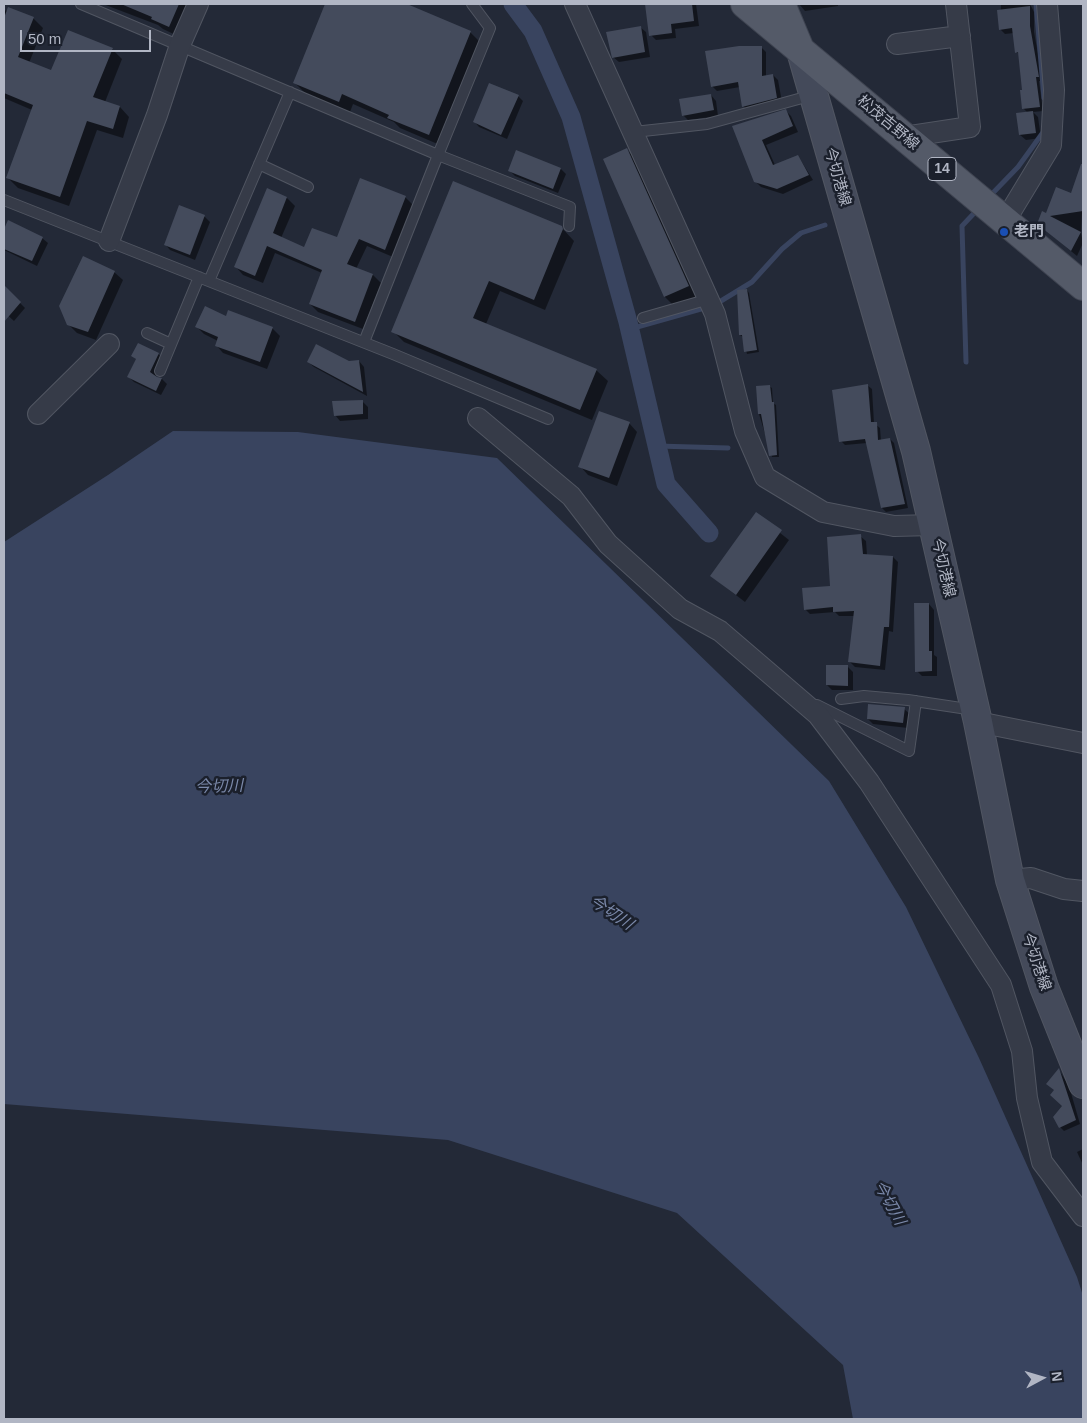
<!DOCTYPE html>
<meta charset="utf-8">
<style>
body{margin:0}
#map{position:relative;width:1087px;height:1423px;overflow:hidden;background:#232937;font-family:Helvetica,sans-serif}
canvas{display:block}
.frame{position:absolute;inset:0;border:5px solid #b1b6c4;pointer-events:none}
.north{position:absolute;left:1017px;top:1353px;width:50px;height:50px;-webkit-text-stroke:4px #1b202c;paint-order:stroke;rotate:84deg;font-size:14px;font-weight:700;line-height:20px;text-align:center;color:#b1b6c4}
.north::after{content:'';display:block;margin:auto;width:18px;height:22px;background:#b1b6c4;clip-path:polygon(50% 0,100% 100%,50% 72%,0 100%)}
.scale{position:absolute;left:20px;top:30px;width:131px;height:22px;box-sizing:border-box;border:2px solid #b1b6c4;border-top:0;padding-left:6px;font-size:15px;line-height:18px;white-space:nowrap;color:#b1b6c4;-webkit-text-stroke:4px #1b202c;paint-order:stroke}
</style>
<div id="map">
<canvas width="1087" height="1423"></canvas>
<div class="frame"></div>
<div class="north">N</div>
<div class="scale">50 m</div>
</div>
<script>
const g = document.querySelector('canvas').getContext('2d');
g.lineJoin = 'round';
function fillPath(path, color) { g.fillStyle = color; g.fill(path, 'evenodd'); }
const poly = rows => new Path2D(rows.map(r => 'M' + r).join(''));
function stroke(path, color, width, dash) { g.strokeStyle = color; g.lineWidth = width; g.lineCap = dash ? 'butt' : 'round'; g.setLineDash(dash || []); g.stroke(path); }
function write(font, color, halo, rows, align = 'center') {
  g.font = font + ' Helvetica,"Noto Sans JP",sans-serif'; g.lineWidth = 5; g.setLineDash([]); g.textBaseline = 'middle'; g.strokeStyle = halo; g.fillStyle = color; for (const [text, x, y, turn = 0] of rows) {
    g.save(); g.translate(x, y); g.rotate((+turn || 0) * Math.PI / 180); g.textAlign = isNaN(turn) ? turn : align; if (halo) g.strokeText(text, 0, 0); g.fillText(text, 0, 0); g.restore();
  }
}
fillPath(poly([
 [173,431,298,432,497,458,829,781,906,907,979,1058,1077,1277,1083,1296,1083,1419,853,1419,843,1365,677,1213,448,1140,4,1104,4,542,108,475]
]), '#39445f');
fillPath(poly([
 [103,4,194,4,180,37,163,29,158,25],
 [326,4,404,4,470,32,481,43,440,145,400,128,394,122,353,104,350,112,306,94,295,83],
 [646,4,696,4,699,26,675,29,676,38,656,40,651,35],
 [799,4,838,4,838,6,805,11],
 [1001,4,1030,4,1034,12,1034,32,1043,81,1039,81,1043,111,1033,112,1038,117,1041,138,1026,140,1020,135,1028,113,1023,108,1024,91,1020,55,1017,52,1014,33,1005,34,1000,29],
 [9,9,33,18,43,28,29,63,52,72,112,49,122,59,105,102,120,107,129,117,123,138,97,130,69,206,18,188,8,178,32,110,4,98,4,10,8,11],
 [640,27,646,32,650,57,619,62,613,57],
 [761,47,766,52,766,76,773,75,778,80,782,102,749,111,744,107,740,87,717,91,712,86],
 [711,95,716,101,718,116,688,120,683,115],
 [518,96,523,101,507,139,479,127,474,121],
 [786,111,791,116,798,132,766,145,775,165,798,156,813,180,783,194,761,187,755,181,733,126],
 [627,150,638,161,700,297,676,308,665,297],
 [517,152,561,169,566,174,558,193,515,176,510,171],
 [268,189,287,198,295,206,281,238,305,248,338,239,405,197,413,205,393,257,367,246,356,269,373,275,381,283,363,329,318,312,310,304,322,273,275,253,263,283,243,275,236,267],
 [1073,191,1083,194,1081,233,1083,243,1077,256,1044,229,1047,215],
 [180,207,205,217,210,222,195,260,170,250,165,244],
 [9,222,42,238,48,243,37,266,4,250,4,232],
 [561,227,574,241,545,310,500,291,486,324,596,370,608,381,592,420,404,342,393,331],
 [114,272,123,280,96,340,77,333,68,324],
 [4,287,25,308,14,321,4,312],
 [747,290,749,293,759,352,747,354,743,337,740,335],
 [226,317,272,328,280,336,267,369,223,353,216,345,218,341,204,334,197,327],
 [158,354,164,359,155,377,162,379,167,384,161,395,134,382,129,377,137,360,133,356],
 [359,361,364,367,367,396,314,367,308,362],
 [867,385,872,389,874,423,880,428,881,441,890,439,894,443,908,508,886,512,882,508,867,443,845,445,841,441],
 [769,386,772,388,773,403,776,405,779,457,772,457,759,414],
 [362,401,368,407,368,419,340,421,335,415],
 [629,423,637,432,617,486,588,475,580,466],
 [756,514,789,540,745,602,711,576],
 [860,536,866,541,867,555,893,557,898,562,893,632,889,631,885,670,855,667,850,662,854,616,839,616,835,612,810,614,805,609,831,587],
 [929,604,934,610,934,655,937,657,937,676,922,676,917,671],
 [848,667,853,672,853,690,832,690,827,685],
 [904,709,910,714,908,728,873,724,868,719],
 [1059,1070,1069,1086,1080,1124,1064,1131,1060,1127,1063,1106,1055,1091],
 [1083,1149,1083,1165,1077,1152]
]), '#0007');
stroke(poly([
 [1036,4,1044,98],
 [989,197,1018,167,1044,131],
 [716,304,752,282,782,249,801,233,825,225],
 [630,329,708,307],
 [966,362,962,226,978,209],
 [657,446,728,448]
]), '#39445f', 5);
stroke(poly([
 [513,4,533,31,571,117,628,322,666,484,709,533]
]), '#39445f', 19);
fillPath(poly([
 [121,4,179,4,169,27,151,19,152,17],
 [325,4,407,4,471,31,429,135,387,118,389,115,342,94,339,102,293,83],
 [645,4,692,4,694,21,671,24,672,33,649,36],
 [1030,6,1030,26,1039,77,1036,77,1040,107,1022,109,1020,90,1022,90,1018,52,1015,53,1012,28,999,30,997,10],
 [8,7,34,17,18,57,51,70,68,30,113,48,93,97,120,106,113,129,87,121,60,197,6,178,33,105,4,93,4,18],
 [641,26,645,52,612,58,606,32],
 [739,46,762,46,762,76,773,74,777,98,742,107,738,82,711,87,705,51],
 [489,83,519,95,501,135,473,122],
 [711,94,714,110,682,116,679,99],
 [786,109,793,126,762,140,773,165,798,155,809,175,777,189,754,182,732,126],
 [1033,111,1036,133,1019,135,1016,113],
 [627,148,689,286,664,297,603,159],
 [516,150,561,168,553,189,508,171],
 [1081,164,1083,164,1083,211,1050,216,1081,232,1071,251,1037,224,1042,211,1046,213,1056,187,1071,193],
 [360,178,406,196,385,250,359,239,347,264,373,274,355,322,309,304,322,270,267,246,255,276,234,267,267,188,287,197,273,233,304,247,312,228,337,237],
 [453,181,562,226,563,229,534,300,489,281,473,318,597,369,580,410,391,332],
 [179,205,205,215,190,255,164,245],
 [8,220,43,237,32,261,4,249,4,229],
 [83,256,115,271,88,332,67,325,59,306],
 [4,285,21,302,4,322],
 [747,289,757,350,744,352,742,335,739,335,737,290],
 [205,306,226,316,228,310,273,327,260,362,215,346,218,337,195,327],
 [138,343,159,353,150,372,157,377,162,378,156,391,127,377,136,359,131,356],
 [316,344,349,361,359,360,363,392,307,362],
 [868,384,871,422,877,422,878,440,890,438,905,504,881,508,865,439,839,442,832,390],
 [770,385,772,402,774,402,777,455,769,456,761,414,758,414,756,386],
 [363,400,363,414,334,416,332,401],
 [599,411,630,422,609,478,578,467],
 [756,512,782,530,736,595,710,576],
 [861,534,863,554,893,556,889,627,884,627,880,666,848,662,854,611,833,612,833,607,804,610,802,588,830,586,827,537],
 [914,603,929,603,929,651,932,651,932,671,915,672],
 [826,665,848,665,848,686,826,685],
 [868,704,905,707,903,723,867,719],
 [1059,1068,1076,1120,1059,1128,1053,1117,1062,1106,1050,1095,1054,1090,1046,1084]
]), '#444b5c');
const lane = poly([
 [81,4,438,155,490,28,472,4],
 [634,132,707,124,813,95],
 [259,164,308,187],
 [4,200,393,354,548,419],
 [209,281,290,92],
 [643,318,709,299],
 [147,333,171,344],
 [364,342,438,155,570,207,569,226],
 [160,371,199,277],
 [841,699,864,696,908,700,974,710],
 [817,705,909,751,916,701]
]);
const street = poly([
 [575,4,715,314,745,431,765,477,823,512,894,526,933,525],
 [897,44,960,36],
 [904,137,970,127,956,4],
 [1005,221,1051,145,1054,90,1047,4],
 [109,241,157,115,180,45,198,4],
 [38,414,109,344],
 [478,418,571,496,608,544,680,609,720,631,818,715,869,782,1001,985,1022,1051,1027,1098,1042,1162,1083,1216],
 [978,722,1083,743],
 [1010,880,1031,878,1064,889,1083,891]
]);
const secondary = poly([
 [801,51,916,451,978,722,1010,880,1044,987,1083,1084]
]);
const primary = poly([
 [745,4,1083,286],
 [781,4,799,47]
]);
stroke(lane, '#515662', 12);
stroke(street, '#515662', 22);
stroke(secondary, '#515662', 30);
stroke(primary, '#3f4451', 30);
stroke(lane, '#363b48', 10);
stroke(street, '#363b48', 20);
stroke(secondary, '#444a5a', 28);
stroke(primary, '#545a68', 28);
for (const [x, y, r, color] of [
 [1004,232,5,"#1a4fb4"]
]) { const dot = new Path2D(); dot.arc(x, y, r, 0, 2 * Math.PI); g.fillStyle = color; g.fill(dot); stroke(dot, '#1b202c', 2); }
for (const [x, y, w] of [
 [942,169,28]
]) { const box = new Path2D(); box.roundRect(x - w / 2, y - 11.5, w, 23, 4); g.fillStyle = '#1b202c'; g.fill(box); stroke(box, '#b1b6c4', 1); }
write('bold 14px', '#b1b6c4', null, [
 ["14",942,169]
]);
write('15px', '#b1b6c4', '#1b202c', [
 ["松茂吉野線",888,123,40],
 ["今切港線",837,177,74],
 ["今切港線",943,568,77],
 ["今切港線",1036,962,71]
]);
write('bold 15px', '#b1b6c4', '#1b202c', [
 ["老門",1014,232]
], 'left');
write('italic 16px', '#7b89aa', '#1b202c', [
 ["今切川",219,787,-2],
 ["今切川",611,913,34],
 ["今切川",889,1203,61]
]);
</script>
